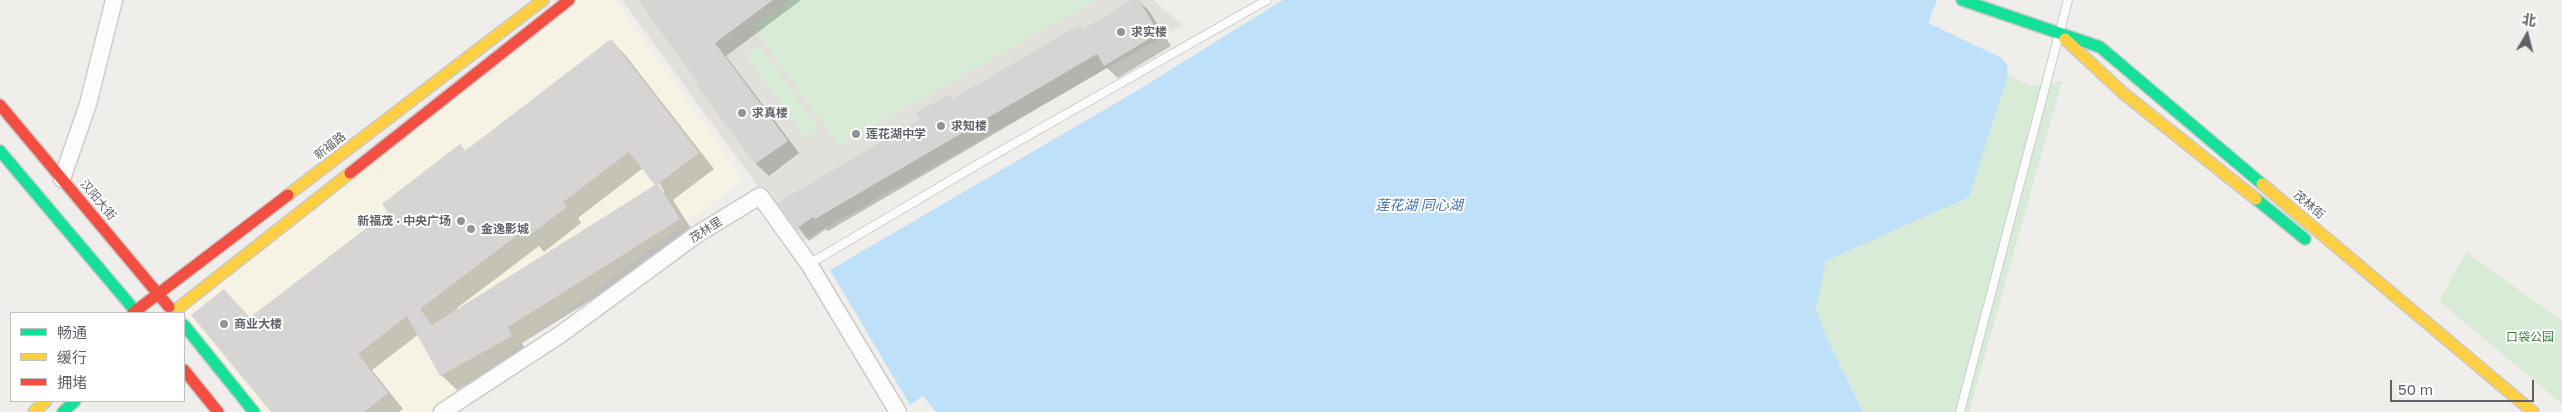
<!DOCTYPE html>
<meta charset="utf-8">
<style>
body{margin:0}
#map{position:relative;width:2562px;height:412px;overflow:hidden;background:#efeeea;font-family:"Golos Text","Noto Sans SC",sans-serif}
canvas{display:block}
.legend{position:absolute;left:10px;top:312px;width:175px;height:90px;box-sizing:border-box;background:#fff;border:1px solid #bfc1c3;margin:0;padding:6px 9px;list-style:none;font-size:15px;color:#5f6368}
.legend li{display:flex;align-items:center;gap:10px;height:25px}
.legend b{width:25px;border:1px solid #bfc1c3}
.north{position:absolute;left:2502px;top:10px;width:50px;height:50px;-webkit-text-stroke:4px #fff;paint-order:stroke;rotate:8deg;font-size:14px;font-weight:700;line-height:20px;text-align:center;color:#5f6368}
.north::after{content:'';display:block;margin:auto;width:18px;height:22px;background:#5f6368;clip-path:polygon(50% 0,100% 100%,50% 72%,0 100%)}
.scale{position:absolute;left:2390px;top:380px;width:144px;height:22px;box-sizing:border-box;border:2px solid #5f6368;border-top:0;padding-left:6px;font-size:15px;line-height:18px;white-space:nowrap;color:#5f6368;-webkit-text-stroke:4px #fff;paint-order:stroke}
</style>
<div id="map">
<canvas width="2562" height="412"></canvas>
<ul class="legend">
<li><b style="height:6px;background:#16e098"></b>畅通</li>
<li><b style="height:6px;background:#ffcf43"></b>缓行</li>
<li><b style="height:6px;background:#f24e42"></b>拥堵</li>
</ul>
<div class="north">北</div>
<div class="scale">50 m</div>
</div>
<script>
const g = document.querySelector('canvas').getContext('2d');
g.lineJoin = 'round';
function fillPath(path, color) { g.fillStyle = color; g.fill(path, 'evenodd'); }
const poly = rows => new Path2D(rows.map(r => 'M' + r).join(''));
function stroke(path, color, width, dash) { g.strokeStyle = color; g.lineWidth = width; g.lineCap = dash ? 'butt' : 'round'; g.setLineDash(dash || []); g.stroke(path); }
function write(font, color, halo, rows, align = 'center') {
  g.font = font + ' "Golos Text","Noto Sans SC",sans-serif'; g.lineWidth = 4; g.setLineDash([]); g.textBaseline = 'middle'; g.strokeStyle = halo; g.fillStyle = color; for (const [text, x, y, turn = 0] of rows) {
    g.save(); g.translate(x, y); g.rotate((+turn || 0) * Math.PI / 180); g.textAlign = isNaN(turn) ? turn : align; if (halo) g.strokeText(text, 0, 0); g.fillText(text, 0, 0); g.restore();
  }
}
fillPath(poly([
 [569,0,615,0,744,180,429,412,254,412,184,313]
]), '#f7f3e4');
fillPath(poly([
 [622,0,1153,0,1183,25,799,243]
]), '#e2e0da');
fillPath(poly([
 [789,0,1096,0,839,146,752,26],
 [759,45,819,129,805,139,746,55],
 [2008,75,2030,86,2062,81,1969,412,1863,412,1826,336,1816,310,1826,261,1969,197],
 [2466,252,2562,321,2562,404,2439,301]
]), '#d8ebd6');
fillPath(poly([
 [1283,0,1937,0,1928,23,2000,57,2007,64,2008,75,1969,197,1826,261,1816,310,1826,336,1863,412,936,412,923,396,910,405,830,270,1133,93]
]), '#bfe0f9');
fillPath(poly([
 [639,0,801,0,726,56,799,153,769,176,756,164,698,86,701,84],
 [1134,0,1138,0,1149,11,1171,46,1118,78,1107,68,828,231,826,229,809,241,779,203,921,119,948,96,953,101,1079,27,1083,31],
 [611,40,626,56,714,169,673,200,695,235,522,343,527,352,457,390,441,375,419,334,372,370,403,409,399,412,274,412,224,290,250,318],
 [643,168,657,186,458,310,457,308,539,246,544,252,581,223,578,218],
 [656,178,664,191,663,192,654,179]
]), '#0003');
fillPath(poly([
 [638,0,773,0,715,43,788,141,755,164,696,85,699,84],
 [1132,0,1139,0,1159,33,1104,66,1097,54,815,219,813,217,796,229,777,203,920,119,916,113,948,95,951,100,1079,25,1082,30],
 [611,39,699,153,658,184,680,219,508,327,512,336,440,376,407,316,358,354,388,393,364,412,271,412,191,315,224,289,249,318,388,212,382,204,460,144,465,151],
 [629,152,655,185,432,325,420,309,523,231,527,237,567,207,563,202]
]), '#d6d5d3');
const lane = poly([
 [809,264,980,163,1267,0],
 [1960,412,2068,0]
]);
const street = poly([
 [62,179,88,104,114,0],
 [442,412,561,334,696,235,760,196,809,264,898,412]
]);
const fast = poly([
 [1962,0,2100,47,2262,184],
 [0,151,137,313],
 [2256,199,2305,239],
 [184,325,254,412],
 [63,412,75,401]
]);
const slow = poly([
 [2065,39,2123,93,2256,199],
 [2262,184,2533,412],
 [288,195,543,0],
 [172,313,350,173],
 [34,412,46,401]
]);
const jam = poly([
 [0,105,169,307],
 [350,173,569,0],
 [133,313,288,195],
 [184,370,218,412]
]);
stroke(lane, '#cbcccc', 10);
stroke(street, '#cbcccc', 19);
stroke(fast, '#cacacb', 14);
stroke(slow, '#cacacb', 14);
stroke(jam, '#cacacb', 14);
stroke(lane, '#fdfcfc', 8);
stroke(street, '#fdfcfc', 16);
stroke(fast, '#16e098', 11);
stroke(slow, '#ffcf43', 11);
stroke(jam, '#f24e42', 11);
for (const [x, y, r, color] of [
 [1121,32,5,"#919496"],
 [742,113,5,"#919496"],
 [941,126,5,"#919496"],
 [856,134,5,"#919496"],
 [461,221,5,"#919496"],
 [471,229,5,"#919496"],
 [224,324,5,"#919496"]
]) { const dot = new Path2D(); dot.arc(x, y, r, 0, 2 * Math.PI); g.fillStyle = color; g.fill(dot); stroke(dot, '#fff', 2); }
write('bold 12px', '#5f6368', '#fff', [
 ["求实楼",1131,32],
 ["求真楼",752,113],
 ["求知楼",951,126],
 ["莲花湖中学",866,134],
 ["新福茂 · 中央广场",451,221,"right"],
 ["金逸影城",481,229],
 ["商业大楼",234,324]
], 'left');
write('12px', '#5f6368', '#fff', [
 ["新福路",330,146,-38],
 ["汉阳大街",98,200,50],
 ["茂林街",2309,205,40],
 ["茂林里",706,230,-33]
]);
write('12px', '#348238', '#fff', [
 ["口袋公园",2530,337]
]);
write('italic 14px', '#4174aa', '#fff', [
 ["莲花湖 同心湖",1419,206]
]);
</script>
